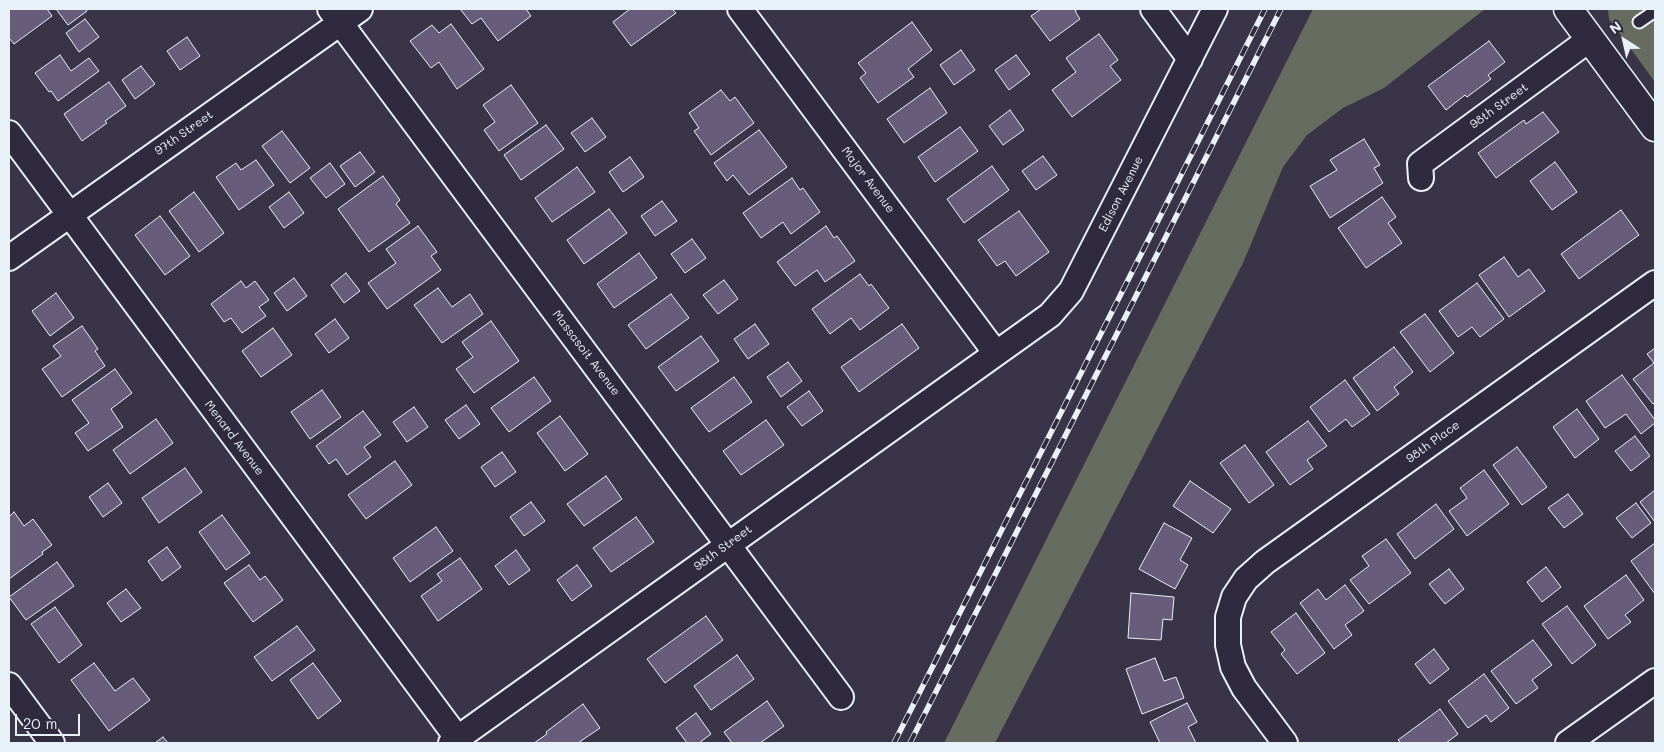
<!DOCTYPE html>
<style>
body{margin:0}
#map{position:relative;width:1664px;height:752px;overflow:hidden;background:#3a3449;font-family:Mali,sans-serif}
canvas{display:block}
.frame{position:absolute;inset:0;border:10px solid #e8f1f8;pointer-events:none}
.north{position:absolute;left:1599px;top:15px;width:50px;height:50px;-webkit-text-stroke:4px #2f2a3d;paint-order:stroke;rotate:325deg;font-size:14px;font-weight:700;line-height:20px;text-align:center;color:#e8f1f8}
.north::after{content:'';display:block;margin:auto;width:18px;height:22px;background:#e8f1f8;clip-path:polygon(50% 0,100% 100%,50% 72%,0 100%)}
.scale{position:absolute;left:15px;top:714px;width:65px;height:22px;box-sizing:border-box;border:2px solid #e8f1f8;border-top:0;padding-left:6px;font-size:15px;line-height:18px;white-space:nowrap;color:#e8f1f8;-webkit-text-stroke:4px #2f2a3d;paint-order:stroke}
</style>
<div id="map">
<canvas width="1664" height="752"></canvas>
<div class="frame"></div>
<div class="north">N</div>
<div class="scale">20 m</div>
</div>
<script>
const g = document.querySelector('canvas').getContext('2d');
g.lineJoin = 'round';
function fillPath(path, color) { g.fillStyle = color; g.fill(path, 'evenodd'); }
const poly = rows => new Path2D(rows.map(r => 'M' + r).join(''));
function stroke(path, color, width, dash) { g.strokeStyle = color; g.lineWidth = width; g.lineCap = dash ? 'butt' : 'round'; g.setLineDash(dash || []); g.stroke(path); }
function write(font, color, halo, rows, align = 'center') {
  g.font = font + ' Mali,sans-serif'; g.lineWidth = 5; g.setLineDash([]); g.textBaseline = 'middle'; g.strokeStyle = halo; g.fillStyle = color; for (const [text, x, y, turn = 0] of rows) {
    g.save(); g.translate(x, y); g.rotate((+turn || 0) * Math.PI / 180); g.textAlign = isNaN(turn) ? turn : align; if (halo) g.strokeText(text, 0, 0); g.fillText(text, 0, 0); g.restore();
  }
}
fillPath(poly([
 [1313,9,1485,9,1384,88,1343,108,1307,135,1283,167,1243,263,995,743,944,743],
 [1608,9,1655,9,1655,82,1609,19]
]), '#666c5f');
const building = poly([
 [9,9,47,9,52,16,14,44,9,38,9,9],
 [56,9,86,9,87,11,68,25,56,9],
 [460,9,526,9,531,16,498,41,481,18,472,24,460,9],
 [630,9,672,9,676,13,631,46,613,22,630,9],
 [1041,9,1078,9,1075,11,1080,19,1050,41,1031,16,1041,9],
 [85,19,99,37,79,52,66,33,85,19],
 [912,22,932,50,908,69,914,77,878,103,860,78,866,73,858,63,912,22],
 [451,24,484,69,457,89,439,62,431,68,410,41,432,25,439,33,451,24],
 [1099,34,1118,60,1110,66,1121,80,1072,117,1052,90,1076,72,1066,58,1099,34],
 [187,37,200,56,180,70,167,51,187,37],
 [1489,41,1505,62,1488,75,1491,79,1467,97,1465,95,1446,110,1428,86,1489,41],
 [961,50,975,70,954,85,940,65,961,50],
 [60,55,71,71,89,58,99,71,58,101,51,91,49,92,35,73,60,55],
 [1016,55,1030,74,1009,90,995,70,1016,55],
 [141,66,155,84,135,99,122,80,141,66],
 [109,82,126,106,105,121,107,123,82,141,64,114,109,82],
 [511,85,538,123,499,151,484,130,495,122,483,105,511,85],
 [930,88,947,113,904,143,887,119,930,88],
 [721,90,730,101,735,97,754,123,711,155,694,131,699,128,689,113,721,90],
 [1010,110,1024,130,1003,145,989,126,1010,110],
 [1543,112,1559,132,1496,178,1478,153,1524,120,1526,124,1543,112],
 [592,118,606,137,585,152,571,133,592,118],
 [546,125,564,149,521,180,504,155,546,125],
 [960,127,978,151,935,182,918,157,960,127],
 [759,130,787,167,749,195,733,175,727,181,714,163,759,130],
 [282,131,310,168,290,183,262,146,282,131],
 [1364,139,1380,165,1374,168,1383,183,1330,218,1310,186,1337,170,1330,160,1364,139],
 [360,152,375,172,355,187,340,166,360,152],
 [1043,156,1057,175,1036,190,1022,171,1043,156],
 [630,157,644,177,623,192,609,172,630,157],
 [256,160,274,185,239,210,216,177,236,163,241,170,256,160],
 [1555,162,1577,192,1552,210,1530,181,1555,162],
 [330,163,345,184,326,198,310,178,330,163],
 [992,166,1009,190,964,223,947,199,992,166],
 [577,167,595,192,552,222,535,198,577,167],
 [383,176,400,200,396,204,410,223,369,252,338,209,383,176],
 [792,178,800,190,803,188,820,212,791,234,783,222,761,238,743,213,792,178],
 [194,192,224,233,199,252,169,211,194,192],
 [289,192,304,213,284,228,269,207,289,192],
 [1382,197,1396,217,1388,223,1402,243,1366,268,1338,228,1382,197],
 [662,201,677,221,655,236,641,216,662,201],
 [609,209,627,233,584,264,567,240,609,209],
 [1621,210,1639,235,1579,279,1561,254,1621,210],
 [1019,211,1049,252,1016,276,1005,261,997,266,978,240,1019,211],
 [160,216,190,256,165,275,135,235,160,216],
 [418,226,437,252,431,256,441,270,387,309,368,283,396,263,386,249,418,226],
 [826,226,834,238,837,236,855,261,825,282,817,270,795,286,777,262,826,226],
 [692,239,706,258,685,273,671,254,692,239],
 [639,253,657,278,614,308,597,284,639,253],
 [1504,257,1518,277,1529,269,1545,291,1509,317,1479,275,1504,257],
 [346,273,360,291,344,303,331,285,346,273],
 [860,274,869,286,871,284,889,308,860,330,851,318,830,334,812,309,860,274],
 [294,278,307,296,287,311,274,293,294,278],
 [724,280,738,299,718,314,703,295,724,280],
 [241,281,246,288,255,281,269,300,259,307,266,316,242,333,231,318,224,322,211,304,241,281],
 [1477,283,1504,319,1480,337,1472,327,1458,337,1439,311,1477,283],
 [438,288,452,307,470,294,483,314,442,343,414,305,438,288],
 [56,293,74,318,50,336,32,311,56,293],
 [671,294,689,318,646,349,628,325,671,294],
 [1425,314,1454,353,1430,372,1400,332,1425,314],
 [335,319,349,338,329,353,315,334,335,319],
 [491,321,519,361,474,393,456,369,473,357,462,342,491,321],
 [755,324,769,344,748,359,734,339,755,324],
 [902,324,919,348,859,392,841,367,902,324],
 [82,326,98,349,95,351,105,366,62,397,42,369,61,356,53,346,82,326],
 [273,328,292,355,261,377,242,351,273,328],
 [701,336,719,361,676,391,658,367,701,336],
 [1394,347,1413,372,1394,387,1399,394,1377,411,1353,378,1394,347],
 [1655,348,1655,403,1653,404,1633,379,1654,363,1647,354,1655,348],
 [788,362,802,381,781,397,767,377,788,362],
 [115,369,132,393,111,409,123,427,88,451,75,433,89,423,72,400,115,369],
 [1622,375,1655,420,1655,423,1641,434,1626,414,1605,428,1586,401,1622,375],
 [534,377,551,401,509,432,491,408,534,377],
 [734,377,752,402,709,432,691,408,734,377],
 [1345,380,1370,414,1352,427,1346,419,1329,432,1310,407,1345,380],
 [322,390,341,417,310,439,291,412,322,390],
 [809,391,823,411,802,426,787,407,809,391],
 [466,405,480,424,459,439,445,420,466,405],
 [414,407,428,427,407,442,393,422,414,407],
 [1577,409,1599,439,1575,458,1553,427,1577,409],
 [363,411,381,435,364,447,371,457,347,475,336,459,329,464,316,446,363,411],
 [560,416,588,454,565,471,537,433,560,416],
 [156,419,173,443,130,474,113,450,156,419],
 [766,420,784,445,741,475,723,451,766,420],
 [1308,421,1327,446,1307,460,1313,469,1290,485,1266,452,1308,421],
 [1635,436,1650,456,1631,471,1615,451,1635,436],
 [1245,445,1274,485,1249,503,1220,463,1245,445],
 [1517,447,1547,487,1522,505,1493,465,1517,447],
 [502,452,516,472,495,487,481,467,502,452],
 [395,461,412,485,366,519,348,495,395,461],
 [185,468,202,492,159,523,142,498,185,468],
 [1484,470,1509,504,1467,536,1449,511,1467,498,1460,488,1484,470],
 [606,476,622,499,584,526,567,504,606,476],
 [1190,481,1231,509,1213,533,1173,506,1190,481],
 [108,483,122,503,103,517,89,497,108,483],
 [1655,490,1655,522,1640,502,1655,490],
 [1568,494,1583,514,1564,528,1548,508,1568,494],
 [531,502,545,521,524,536,510,517,531,502],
 [1636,503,1651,523,1632,538,1616,518,1636,503],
 [1436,504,1454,529,1415,559,1397,534,1436,504],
 [14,512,24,526,33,519,52,545,42,552,43,554,9,579,9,517,14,512],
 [222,515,250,553,226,570,199,532,222,515],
 [636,517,654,542,611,572,593,548,636,517],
 [1164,523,1192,538,1180,560,1188,565,1175,589,1139,569,1164,523],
 [436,527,453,551,410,582,393,558,436,527],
 [1386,539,1411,573,1369,604,1350,580,1369,566,1362,556,1386,539],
 [1655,543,1655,594,1631,561,1655,543],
 [167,547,181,567,162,581,148,561,167,547],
 [516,550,530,570,509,585,495,566,516,550],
 [460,558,482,589,438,621,421,596,442,581,437,574,460,558],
 [57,562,74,586,26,620,9,597,57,562],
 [249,565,260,580,265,576,283,600,253,622,224,583,249,565],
 [577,565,592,586,572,601,557,580,577,565],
 [1546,567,1561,587,1542,602,1527,582,1546,567],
 [1449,569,1464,589,1445,604,1429,584,1449,569],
 [1626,575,1644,600,1625,615,1631,622,1608,639,1584,606,1626,575],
 [1345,585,1364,611,1345,625,1352,635,1334,649,1300,603,1318,589,1326,600,1345,585],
 [126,589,141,608,121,622,107,603,126,589],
 [1131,593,1174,597,1172,620,1163,619,1161,640,1128,638,1131,593],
 [1567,606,1596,645,1572,664,1542,624,1567,606],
 [55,607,82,645,59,663,31,624,55,607],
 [1296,613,1325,653,1297,674,1281,654,1285,650,1271,632,1296,613],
 [706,616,723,640,665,683,647,659,706,616],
 [297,626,315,650,272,681,254,657,297,626],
 [1533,640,1552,665,1532,680,1538,688,1516,704,1491,671,1533,640],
 [1434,649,1449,669,1430,684,1415,664,1434,649],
 [737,655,754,679,711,710,694,686,737,655],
 [1155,658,1164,681,1176,677,1184,698,1142,714,1126,669,1155,658],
 [94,663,115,691,133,678,150,700,109,731,71,680,94,663],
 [313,663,341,701,318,719,290,680,313,663],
 [1484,674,1509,708,1491,722,1486,715,1468,728,1448,701,1484,674],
 [767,701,784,726,760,743,732,743,724,732,767,701],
 [1187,703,1197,722,1188,727,1196,743,1160,743,1150,722,1187,703],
 [583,704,600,728,578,743,534,743,547,734,546,732,583,704],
 [1440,709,1458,734,1446,743,1401,743,1398,740,1440,709],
 [696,713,711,734,699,743,687,743,676,728,696,713],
 [163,737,168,743,155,743,163,737]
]);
fillPath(building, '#675c79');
stroke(building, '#e8f1f8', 1);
const service = poly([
 [1639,22,1655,11]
]);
const minor = poly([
 [330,9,841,697],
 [740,9,995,352],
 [1153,9,1190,59],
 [9,133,461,743],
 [1421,178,1420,164,1590,39],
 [9,258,360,9],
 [9,685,52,743],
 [451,743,1050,315,1071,291,1215,9],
 [1285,743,1244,688,1233,667,1228,645,1228,617,1234,597,1246,579,1265,562,1655,283],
 [1568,743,1655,681]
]);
const tertiary = poly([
 [1568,9,1655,127]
]);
stroke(service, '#e8f1f8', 15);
stroke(minor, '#e8f1f8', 28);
stroke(tertiary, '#e8f1f8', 31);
stroke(service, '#2f2a3d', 11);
stroke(minor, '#2f2a3d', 24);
stroke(tertiary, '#2f2a3d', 28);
const rail = poly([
 [894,743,1265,9],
 [910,743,1281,9]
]);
stroke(rail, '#e8f1f8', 5.5);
stroke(rail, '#2f2a3d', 4, [11]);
write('12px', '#e8f1f8', '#2f2a3d', [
 ["98th Street",1499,106,-36],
 ["97th Street",184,133,-35],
 ["Major Avenue",868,180,53],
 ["Edison Avenue",1121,194,-63],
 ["Massasoit Avenue",586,353,53],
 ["Menard Avenue",234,438,53],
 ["98th Place",1433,442,-36],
 ["98th Street",723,548,-36]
]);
</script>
